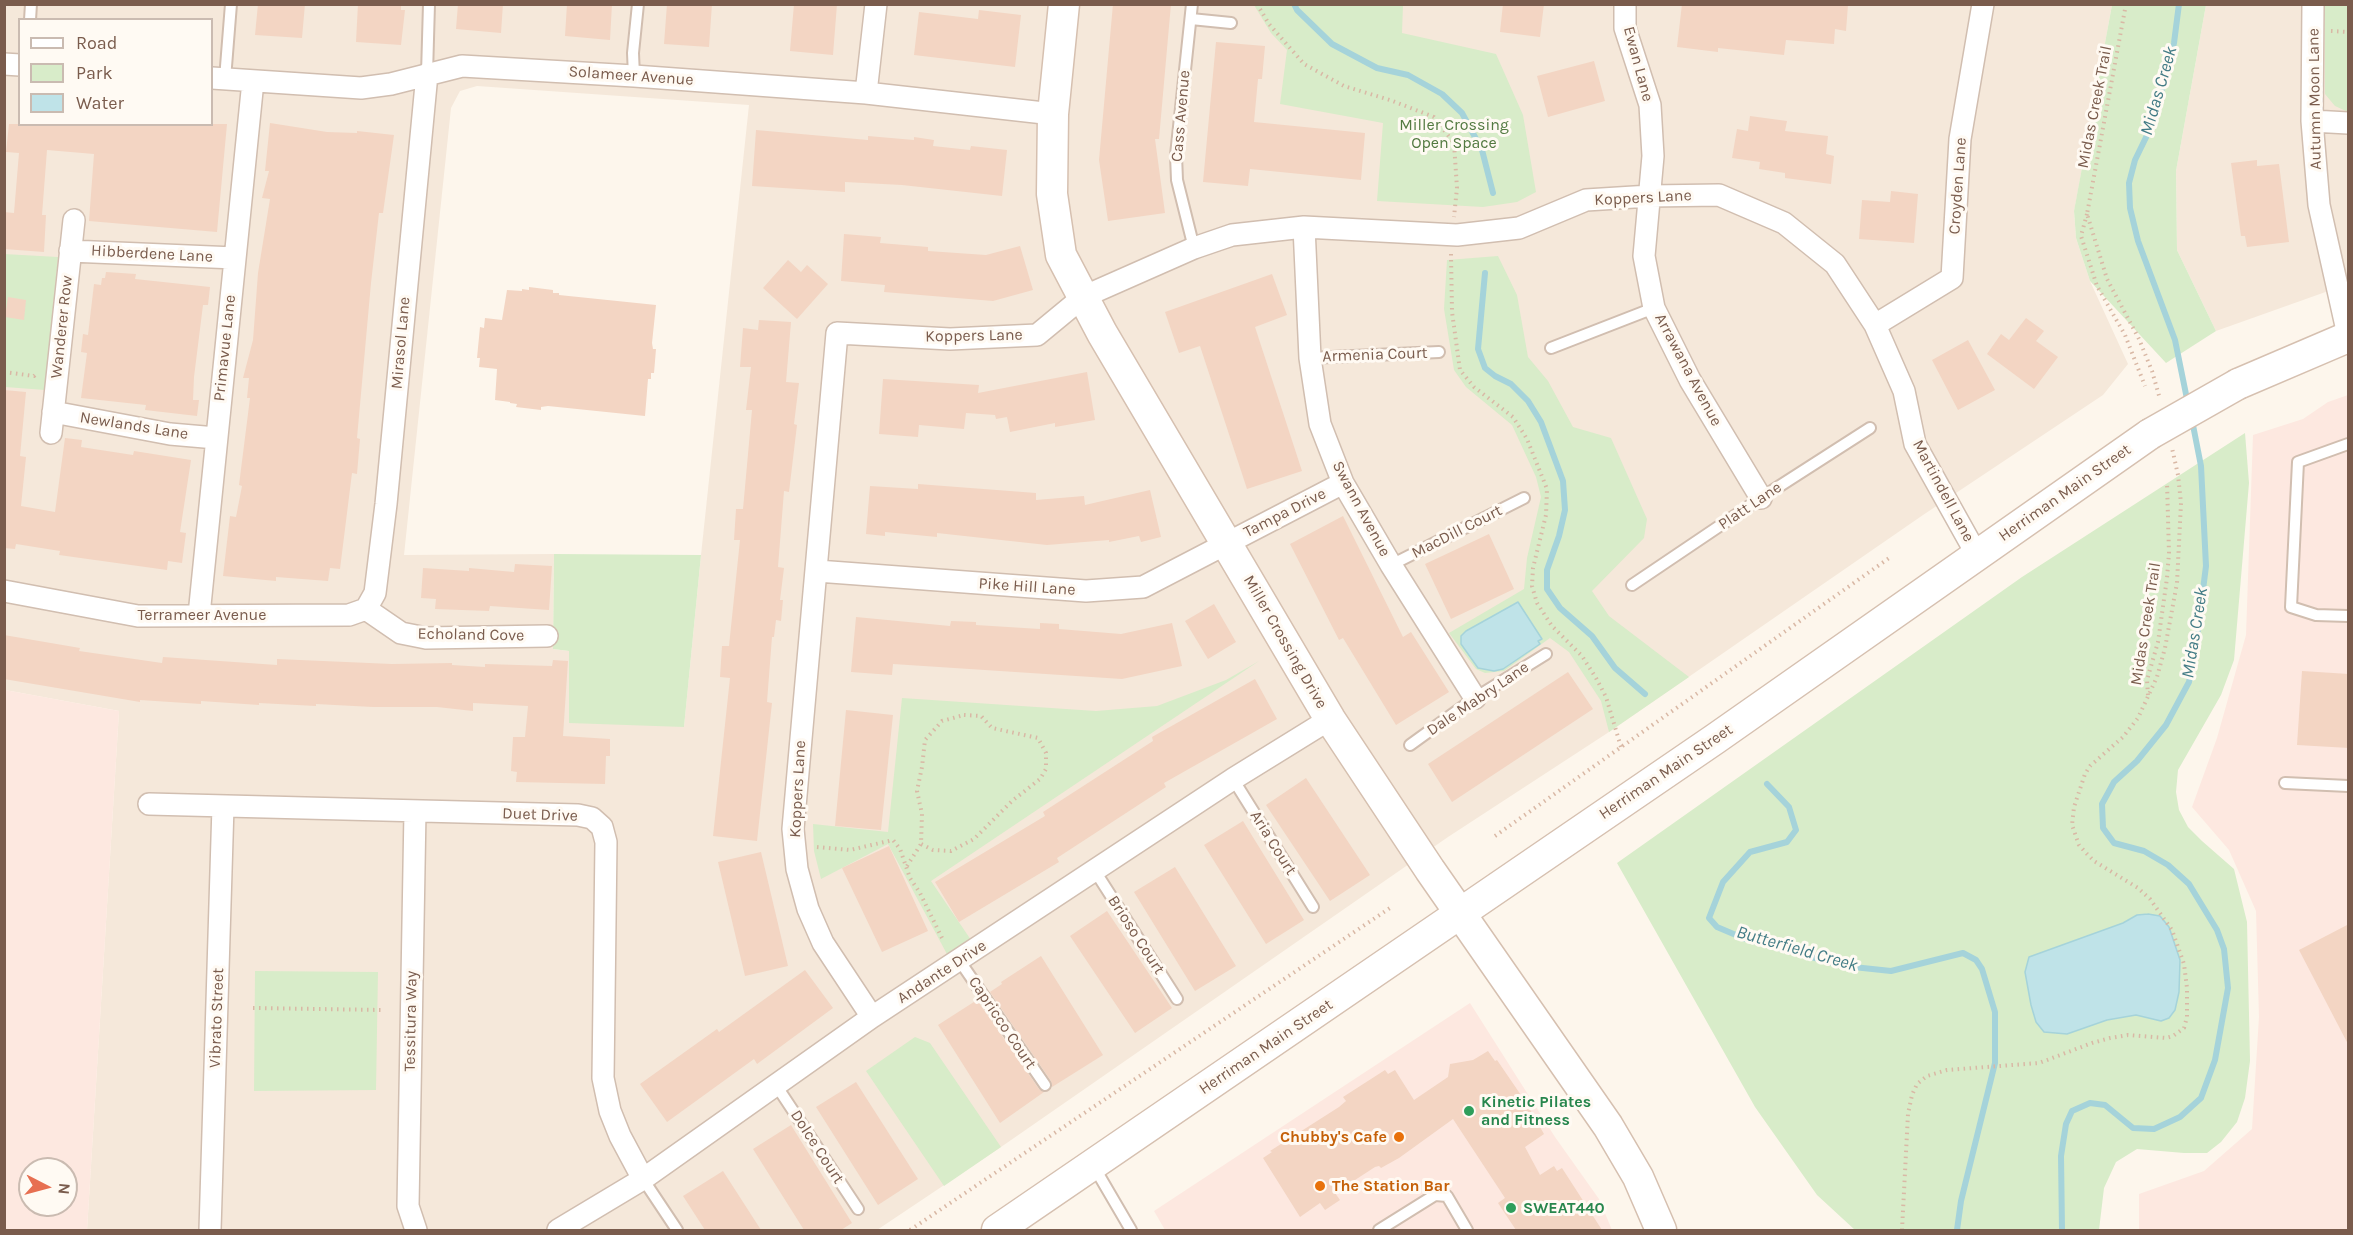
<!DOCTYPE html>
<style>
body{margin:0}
#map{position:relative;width:2353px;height:1235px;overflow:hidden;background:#fdf6ec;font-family:Karla,sans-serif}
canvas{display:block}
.frame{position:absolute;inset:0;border:6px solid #7a5c4d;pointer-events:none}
.legend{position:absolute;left:18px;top:18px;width:195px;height:108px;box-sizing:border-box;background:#fffaf3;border:2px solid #cabbb1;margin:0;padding:8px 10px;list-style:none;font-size:18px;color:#7a5c4d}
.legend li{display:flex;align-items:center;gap:12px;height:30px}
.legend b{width:30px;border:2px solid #cabbb1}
.north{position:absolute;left:18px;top:1157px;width:60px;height:60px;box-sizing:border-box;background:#fffaf3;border:2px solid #cabbb1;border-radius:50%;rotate:96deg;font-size:16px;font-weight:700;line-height:24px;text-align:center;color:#7a5c4d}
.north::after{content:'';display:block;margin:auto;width:21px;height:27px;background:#e76f51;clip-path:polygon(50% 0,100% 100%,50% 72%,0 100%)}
</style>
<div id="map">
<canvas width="2353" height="1235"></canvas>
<div class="frame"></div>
<ul class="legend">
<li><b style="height:8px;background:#fff"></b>Road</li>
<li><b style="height:16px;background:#d8ecc9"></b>Park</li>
<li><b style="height:16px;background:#bfe3e8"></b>Water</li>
</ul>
<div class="north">N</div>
</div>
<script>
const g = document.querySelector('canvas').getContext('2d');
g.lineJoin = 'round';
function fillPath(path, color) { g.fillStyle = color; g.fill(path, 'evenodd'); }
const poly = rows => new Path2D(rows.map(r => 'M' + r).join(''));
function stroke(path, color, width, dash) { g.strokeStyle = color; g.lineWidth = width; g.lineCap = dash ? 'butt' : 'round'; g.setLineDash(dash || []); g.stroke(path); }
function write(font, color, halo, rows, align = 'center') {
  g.font = font + ' Karla,sans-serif'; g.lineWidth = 6; g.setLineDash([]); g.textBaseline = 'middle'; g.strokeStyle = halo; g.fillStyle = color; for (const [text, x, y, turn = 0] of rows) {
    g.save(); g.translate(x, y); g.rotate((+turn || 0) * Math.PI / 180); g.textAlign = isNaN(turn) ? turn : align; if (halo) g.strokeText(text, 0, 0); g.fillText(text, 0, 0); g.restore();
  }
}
fillPath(poly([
 [4,5,2112,5,2074,212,2076,238,2090,281,2128,364,2103,395,1923,515,1609,732,1448,837,1001,1147,877,1230,87,1230,119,711,5,690],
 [20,20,212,20,212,124,20,124],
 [477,86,749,105,701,555,684,727,569,651,553,649,554,554,404,555,451,108,460,91],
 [2206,5,2348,5,2348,284,2216,331,2177,250,2176,171]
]), '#f5e8da');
fillPath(poly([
 [2348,395,2348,1230,2139,1230,2139,1194,2204,1171,2252,1129,2259,1017,2256,911,2229,850,2192,807,2217,738,2246,635,2253,435,2303,419,2328,402],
 [5,690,119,711,87,1230,5,1230],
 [30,1169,66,1169,66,1205,30,1205],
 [1470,1003,1555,1137,1599,1199,1612,1230,1165,1230,1154,1211]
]), '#fde8e0');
fillPath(poly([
 [1254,5,1403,5,1402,33,1496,54,1523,115,1536,192,1517,202,1483,207,1377,201,1383,123,1280,104,1287,50,1271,33],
 [2112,5,2206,5,2176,171,2177,250,2216,331,2166,363,2090,281,2076,238,2074,211],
 [2325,5,2348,5,2348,112,2335,106,2325,94],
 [4,254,58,257,45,390,5,387],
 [1498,256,1517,295,1528,357,1548,381,1573,427,1611,438,1647,519,1644,538,1592,591,1609,616,1689,677,1609,732,1601,701,1569,652,1550,638,1504,671,1485,673,1476,669,1449,633,1524,589,1527,558,1541,497,1536,477,1512,425,1466,387,1454,370,1444,309,1447,260],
 [2245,433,2249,483,2234,660,2221,695,2178,770,2176,792,2179,810,2188,827,2202,841,2234,869,2247,922,2250,1061,2245,1098,2237,1122,2221,1142,2207,1153,2184,1153,2137,1149,2116,1162,2104,1188,2099,1230,1855,1230,1817,1195,1755,1107,1617,863,2022,577],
 [554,554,701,555,684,727,569,723,569,651,553,649],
 [1259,661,931,881,971,940,948,956,888,844,821,879,814,851,813,824,888,832,902,698,1096,711,1157,706,1226,680],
 [255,971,378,972,376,1090,254,1091],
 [915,1037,930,1043,1001,1147,944,1186,866,1071]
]), '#d8ecc9');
const water = poly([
 [1518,602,1542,639,1538,641,1540,644,1503,669,1494,671,1478,668,1461,644,1461,636,1466,631,1518,602],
 [2148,914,2160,916,2169,927,2180,960,2179,992,2175,1010,2169,1018,2161,1021,2136,1015,2107,1020,2067,1034,2044,1032,2036,1022,2031,1005,2025,972,2029,957,2123,923,2137,915,2148,914]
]);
fillPath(water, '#bfe3e8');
stroke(water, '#a5d3da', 1.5);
stroke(poly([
 [1294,4,1297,10,1332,44,1377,68,1408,75,1442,94,1462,113,1482,150,1493,193],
 [2179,4,2174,43,2153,123,2135,160,2129,183,2130,208,2138,241,2175,340,2188,404],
 [1485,273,1478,349,1485,368,1495,376,1511,384,1528,401,1541,422,1563,481,1565,510,1559,536,1547,570,1547,589,1560,608,1592,636,1615,668,1645,694],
 [1767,784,1789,807,1796,830,1787,842,1750,852,1723,882,1709,918,1717,927,1743,938,1844,966,1891,971,1963,953,1976,960,1982,969,1995,1012,1995,1063,1961,1201,1957,1230],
 [2062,1230,2061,1156,2066,1124,2072,1111,2090,1103,2105,1105,2133,1128,2154,1129,2180,1117,2201,1098,2215,1060,2228,988,2224,949,2217,930,2189,884,2168,865,2144,851,2114,843,2103,828,2102,804,2114,782,2137,761,2166,725,2189,682,2197,637,2206,566,2201,466,2192,420]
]), '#a5d3da', 6);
fillPath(poly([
 [258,4,305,4,302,38,255,35],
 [358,4,401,4,401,10,405,10,401,45,356,42],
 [458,4,503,4,501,33,456,29],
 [567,4,612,4,610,40,565,36],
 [667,4,712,4,709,47,664,44],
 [794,4,837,4,833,55,790,51],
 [1113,4,1171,4,1159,139,1155,139,1165,213,1108,221,1099,160],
 [1503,4,1544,4,1540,37,1500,32],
 [1682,4,1838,4,1848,5,1846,31,1835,29,1834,44,1786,40,1784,55,1718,48,1718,52,1677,47],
 [979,10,1021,15,1015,67,914,55,919,12,978,19],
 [1216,42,1265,46,1262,79,1258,79,1254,122,1365,133,1361,180,1250,169,1248,186,1203,182],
 [1594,61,1605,101,1548,117,1537,76],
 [1750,116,1787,121,1785,131,1828,136,1826,154,1834,156,1831,184,1785,178,1785,173,1759,169,1760,162,1732,158,1737,129,1748,131],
 [270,123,327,132,357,133,357,131,394,135,383,213,379,213,371,283,357,438,360,439,357,474,352,473,340,569,330,568,328,581,276,577,276,581,223,576,230,516,236,517,242,486,239,485,250,398,247,398,249,378,243,378,253,340,258,273,270,199,262,198,269,171,265,171],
 [9,124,227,124,217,232,89,221,94,154,47,150,42,215,46,215,44,252,4,249,4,212,14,213,19,153,6,152],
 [756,130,868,140,868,136,914,140,914,137,934,140,933,146,970,150,971,146,1007,150,1002,196,902,185,845,182,845,192,752,186],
 [2257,160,2257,166,2279,164,2289,242,2247,247,2245,236,2241,236,2231,163],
 [1891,191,1918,194,1914,243,1859,239,1862,200,1890,202],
 [844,234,881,237,880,243,928,247,928,251,986,255,1020,246,1033,290,993,301,884,292,885,285,841,281],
 [788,260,801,272,807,265,828,284,797,319,763,288],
 [106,272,136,274,135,279,210,287,208,305,203,305,194,377,193,400,199,400,197,416,145,410,146,405,81,398,87,353,81,352,83,334,88,335,94,284,101,285,102,278,105,278],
 [1272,274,1287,315,1255,327,1302,471,1247,489,1200,346,1179,353,1165,312],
 [529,287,553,290,553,293,559,293,559,295,656,305,652,343,653,349,656,349,654,373,651,373,651,379,648,379,645,416,548,406,541,407,541,410,516,407,517,404,510,403,510,402,495,400,497,369,479,367,480,358,477,358,480,327,484,328,485,318,502,320,507,290,522,291,522,289,529,290],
 [8,297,26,300,24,320,5,317],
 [2026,318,2044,331,2036,341,2058,357,2034,389,1987,354,2001,334,2009,340],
 [759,320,791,322,786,382,799,383,794,424,797,425,789,492,784,491,778,567,784,568,780,600,783,600,781,621,776,620,774,637,772,637,767,702,772,703,757,841,713,836,730,678,720,677,722,646,729,646,740,540,734,540,736,509,743,509,752,410,746,410,751,367,740,367,743,328,758,330],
 [1968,340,1995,390,1958,410,1932,360],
 [1087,372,1095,420,1055,427,1055,423,1010,432,1007,417,996,419,995,415,966,413,964,429,919,425,918,437,879,434,883,379,979,385,978,393],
 [4,390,26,392,20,456,26,457,21,506,55,512,65,438,82,440,81,447,133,455,134,451,191,460,180,532,186,533,182,563,168,561,167,570,59,555,60,551,16,544,15,549,4,548],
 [918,484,1036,493,1036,500,1084,496,1085,505,1150,490,1161,537,1141,542,1139,536,1109,542,1109,540,1047,545,937,533,937,537,885,532,885,536,866,534,870,486,918,489],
 [1343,516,1403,637,1411,632,1449,692,1396,725,1343,638,1339,640,1290,544],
 [1489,534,1514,589,1451,619,1425,564],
 [515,564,552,566,549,610,490,606,489,611,435,609,436,599,421,598,423,568,469,571,469,568,514,572],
 [1214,604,1236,642,1208,659,1185,621],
 [856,617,950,626,951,621,976,622,976,625,1040,629,1040,623,1059,624,1059,629,1121,634,1172,623,1182,666,1122,679,893,664,892,675,851,672],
 [4,635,80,648,79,651,162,663,163,657,277,665,277,659,392,664,452,663,452,665,485,667,485,664,552,666,553,660,568,661,563,736,610,739,610,756,606,756,605,784,516,782,517,772,511,771,513,737,525,737,528,706,473,703,473,711,437,707,373,707,316,704,316,706,259,703,259,705,201,701,201,704,140,700,140,702,4,679],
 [2302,671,2349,674,2349,748,2297,745],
 [1568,672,1593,709,1452,802,1428,764],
 [1255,679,1277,719,1164,783,1166,787,1057,858,1059,862,959,922,935,882,1045,816,1043,812,1153,741,1152,737],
 [846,710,893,715,881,830,835,826],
 [1306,778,1370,875,1330,901,1266,805],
 [1243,821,1304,920,1266,944,1204,845],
 [889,846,928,931,882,952,842,868],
 [761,852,788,966,745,976,718,862],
 [1175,867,1236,966,1195,991,1134,892],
 [1107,911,1172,1008,1135,1033,1070,936],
 [2349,924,2349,1046,2299,950],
 [1041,956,1103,1055,1052,1087,1051,1081,990,992,1002,984,1001,982],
 [805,970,833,1008,757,1064,754,1059,667,1122,640,1084,717,1029,719,1032],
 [977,1000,1039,1089,1044,1092,1000,1123,938,1025],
 [1488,1051,1495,1061,1497,1060,1525,1101,1544,1134,1525,1147,1540,1175,1554,1166,1557,1171,1562,1168,1602,1230,1516,1230,1498,1203,1505,1198,1453,1119,1399,1158,1381,1168,1379,1166,1375,1167,1335,1193,1340,1200,1325,1210,1320,1203,1300,1217,1263,1158,1272,1152,1270,1151,1339,1107,1346,1101,1343,1097,1385,1070,1388,1074,1395,1070,1414,1100,1448,1077,1450,1064,1473,1060],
 [856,1082,918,1179,878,1205,816,1107],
 [791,1125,852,1223,841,1230,804,1230,753,1149],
 [723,1171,761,1230,705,1230,683,1196]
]), '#f3d5c3');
const lane = poly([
 [1192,4,1176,155,1177,180,1194,248],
 [1191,19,1231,23],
 [30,20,31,4],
 [427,74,429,4],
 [634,76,633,53,638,4],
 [225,79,231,4],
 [1551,348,1654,308],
 [1310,358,1439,352],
 [2348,444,2298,462,2291,607,2316,615,2348,616],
 [1391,565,1524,498],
 [1632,585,1761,498,1870,428],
 [1410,745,1475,698,1546,654],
 [1233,779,1313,907],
 [2285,783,2348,786],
 [1095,871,1177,999],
 [959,960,1045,1085],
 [776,1085,858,1209],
 [1093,1165,1131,1230],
 [643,1179,677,1230],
 [1379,1230,1435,1195,1447,1196,1467,1230]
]);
const street = poly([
 [1625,4,1625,28,1650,105,1653,156,1644,256,1654,308,1690,380,1761,498],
 [2313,4,2312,121,2319,205,2348,335],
 [4,64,20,65],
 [212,78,361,88,391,84,462,66,634,76,866,93,1053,114],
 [866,93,876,4],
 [2312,121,2348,123],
 [1304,227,1310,358,1320,424,1343,483,1391,565,1475,698],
 [70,251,235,258],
 [1875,325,1952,278,1960,139,1983,4],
 [53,412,170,434,216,438],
 [51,433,74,220],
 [817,571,1086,591,1143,587,1343,483],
 [4,591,138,616,349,615,366,609],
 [366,609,375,593,386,504,427,74],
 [366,609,401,633,426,638,547,636],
 [199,615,253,81],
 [149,804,578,815,592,818,602,827,606,842,603,1078,610,1111,620,1136,643,1179],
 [415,811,408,1206,416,1230],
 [872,1017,823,943,808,909,797,869,793,829,837,333,950,339,1037,335,1083,297,1194,248,1232,235,1304,227,1457,235,1519,228,1586,200,1650,196,1719,195,1784,223,1835,264,1875,325,1904,391,1915,444,1977,555],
 [210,1230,223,806],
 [558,1230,643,1179,872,1017,1233,779,1330,719]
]);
const secondary = poly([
 [1064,4,1053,114,1052,194,1061,255,1102,333,1330,719,1430,870,1608,1126,1638,1177,1661,1230],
 [2238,384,2348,337],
 [997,1230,1715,739,2150,434]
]);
stroke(lane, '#d1beb0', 14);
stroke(street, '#d1beb0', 24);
stroke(secondary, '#d6c0b0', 33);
stroke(poly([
 [1257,4,1269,24,1304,64,1344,86,1390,100,1434,117,1454,143,1457,188,1454,217],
 [2126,4,2087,214,2107,279,2139,339,2152,371,2160,399],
 [2331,31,2348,32],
 [2087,214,2081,236,2097,286,2125,335,2145,386],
 [1451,254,1452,312,1460,370,1474,387,1513,417,1527,439,1547,489,1546,515,1533,568,1532,586,1537,603,1552,626,1582,656,1596,678,1606,697,1621,747],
 [4,372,34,376,36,374],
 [2148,695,2147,680,2158,642,2167,578,2169,553,2167,482],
 [964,715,981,716,992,728,1038,738,1046,753,1046,769,1040,779,1012,801,974,839,951,851,933,850,921,844,922,814,917,791,922,767,925,740,942,721,964,715],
 [1495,836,1892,556],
 [817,847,850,850,893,840,900,849,910,878,920,893,942,938],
 [907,866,921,844],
 [253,1008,382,1010],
 [910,1230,1390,908],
 [1902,1230,1908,1114,1912,1095,1917,1084,1927,1076,1947,1070,2039,1063,2092,1043,2110,1038,2128,1035,2166,1038,2173,1036,2184,1028,2187,1017,2187,988,2184,964,2172,930,2150,899,2138,888,2094,861,2087,854,2079,845,2072,825,2074,807,2085,774,2090,766,2123,737,2138,718,2157,677,2165,648,2177,583,2181,503,2178,475,2172,448]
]), '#d9b8a5', 4, [1.5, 4.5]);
stroke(lane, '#fff', 10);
stroke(street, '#fff', 21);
stroke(secondary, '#fff', 30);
const secondaryBridge = poly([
 [2150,434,2238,384]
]);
stroke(secondaryBridge, '#d6c0b0', 33, []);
stroke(secondaryBridge, '#fff', 30);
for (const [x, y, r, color] of [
 [1469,1111,6,"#2e9e5b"],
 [1399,1137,6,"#e8710a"],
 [1320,1186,6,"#e8710a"],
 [1511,1208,6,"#2e9e5b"]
]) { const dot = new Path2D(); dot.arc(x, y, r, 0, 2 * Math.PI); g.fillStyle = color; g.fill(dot); stroke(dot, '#fffaf3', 2); }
write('16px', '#7a5c4d', '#fffaf3', [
 ["Ewan Lane",1638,64,75],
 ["Solameer Avenue",631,76,4],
 ["Autumn Moon Lane",2315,99,-91],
 ["Midas Creek Trail",2095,107,-79],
 ["Cass Avenue",1181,116,-85],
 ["Croyden Lane",1958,186,-86],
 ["Koppers Lane",1643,198,-3],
 ["Hibberdene Lane",152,254,3],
 ["Wanderer Row",62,327,-84],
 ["Koppers Lane",974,336,-1],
 ["Mirasol Lane",401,343,-85],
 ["Primavue Lane",225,348,-84],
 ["Armenia Court",1375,355,-2],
 ["Arrawana Avenue",1688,370,62],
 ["Newlands Lane",134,426,9],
 ["Martindell Lane",1943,491,62],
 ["Herriman Main Street",2065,493,-35],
 ["Platt Lane",1750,506,-34],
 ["Swann Avenue",1361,509,62],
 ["Tampa Drive",1285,513,-27],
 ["MacDill Court",1457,532,-27],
 ["Pike Hill Lane",1027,587,4],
 ["Terrameer Avenue",202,615],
 ["Midas Creek Trail",2146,624,-81],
 ["Echoland Cove",471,635,1],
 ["Miller Crossing Drive",1285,642,60],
 ["Dale Mabry Lane",1478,699,-34],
 ["Herriman Main Street",1666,772,-34],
 ["Koppers Lane",798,789,-87],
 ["Duet Drive",540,815,2],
 ["Aria Court",1273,843,58],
 ["Brioso Court",1136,935,57],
 ["Andante Drive",942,972,-33],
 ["Vibrato Street",217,1018,-88],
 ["Tessitura Way",411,1021,-89],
 ["Capricco Court",1002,1023,56],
 ["Herriman Main Street",1266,1047,-34],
 ["Dolce Court",817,1147,57]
]);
write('16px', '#537a41', '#fffaf3', [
 ["Miller Crossing",1454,125],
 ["Open Space",1454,143]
]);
write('bold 16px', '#27864d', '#fffaf3', [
 ["Kinetic Pilates",1481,1102],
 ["and Fitness",1481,1120],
 ["SWEAT440",1523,1208]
], 'left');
write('bold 16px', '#c56008', '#fffaf3', [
 ["Chubby's Cafe",1387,1137],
 ["The Station Bar",1332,1186,"left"]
], 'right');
write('italic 18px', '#437c86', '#fffaf3', [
 ["Midas Creek",2159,91,-74],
 ["Midas Creek",2195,633,-81],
 ["Butterfield Creek",1797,949,16]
]);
</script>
